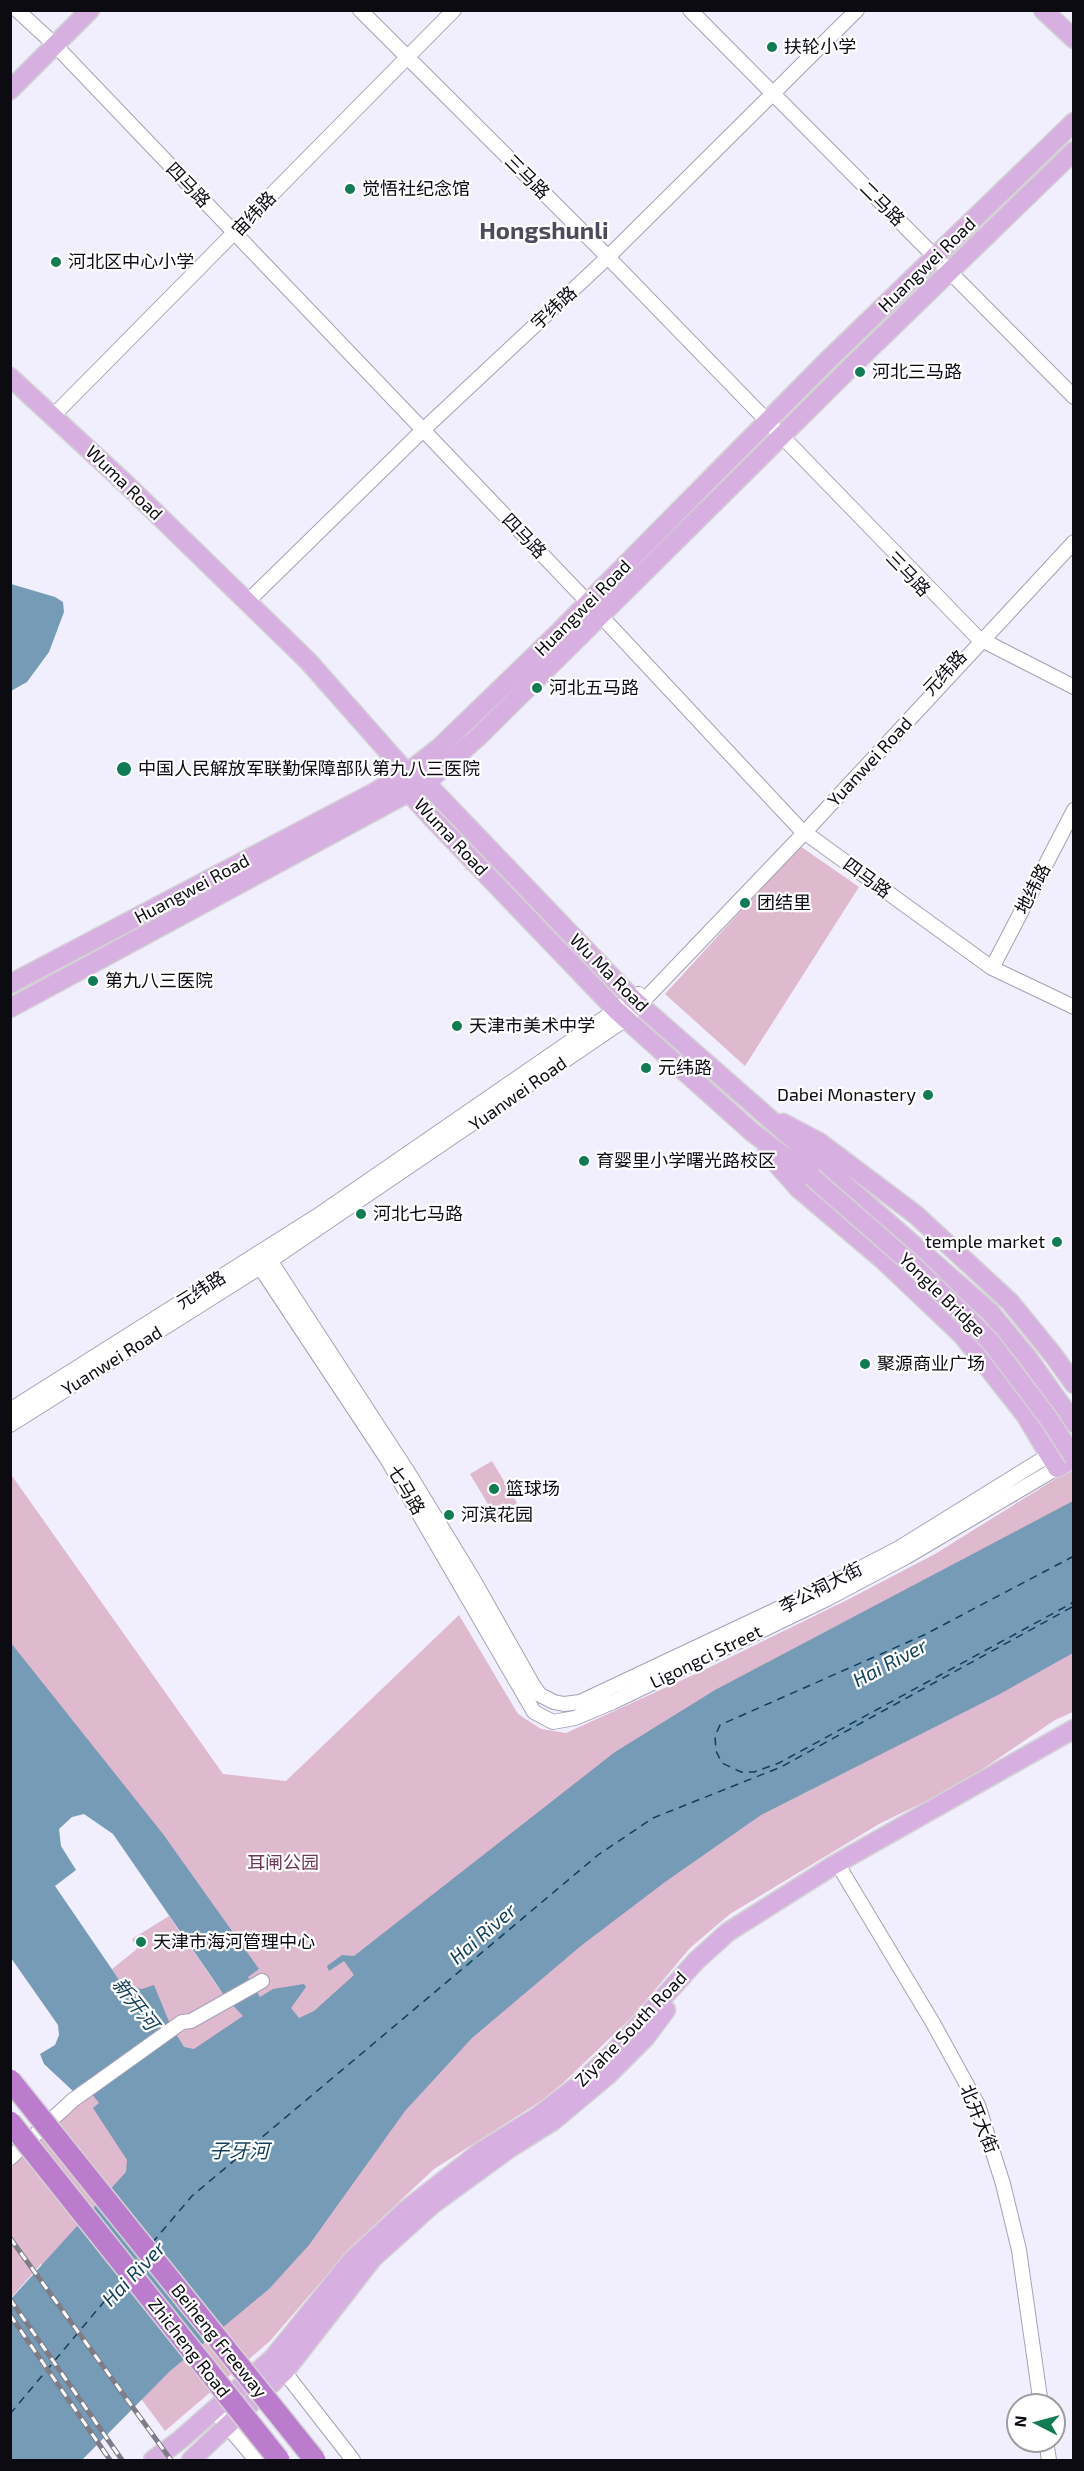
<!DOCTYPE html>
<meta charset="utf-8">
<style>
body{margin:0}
#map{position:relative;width:1084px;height:2471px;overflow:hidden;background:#f1effd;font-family:"Exo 2",sans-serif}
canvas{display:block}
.frame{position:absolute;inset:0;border:12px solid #0c0b12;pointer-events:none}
.north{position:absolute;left:1006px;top:2393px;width:60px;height:60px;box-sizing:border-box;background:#fff;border:2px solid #9e9da0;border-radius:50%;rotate:276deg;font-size:16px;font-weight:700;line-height:24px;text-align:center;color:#0c0b12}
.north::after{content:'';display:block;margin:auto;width:21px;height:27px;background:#117b54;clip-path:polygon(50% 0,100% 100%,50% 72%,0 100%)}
</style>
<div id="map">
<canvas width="1084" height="2471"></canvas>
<div class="frame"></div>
<div class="north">N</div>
</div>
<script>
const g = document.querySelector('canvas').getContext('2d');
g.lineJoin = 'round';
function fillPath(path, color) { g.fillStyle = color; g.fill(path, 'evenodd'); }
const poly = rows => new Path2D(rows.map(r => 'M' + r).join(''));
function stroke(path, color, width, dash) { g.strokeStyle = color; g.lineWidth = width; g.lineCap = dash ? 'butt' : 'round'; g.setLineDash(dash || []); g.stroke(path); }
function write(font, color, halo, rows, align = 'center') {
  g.font = font + ' "Exo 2","Noto Sans SC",sans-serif'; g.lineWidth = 4.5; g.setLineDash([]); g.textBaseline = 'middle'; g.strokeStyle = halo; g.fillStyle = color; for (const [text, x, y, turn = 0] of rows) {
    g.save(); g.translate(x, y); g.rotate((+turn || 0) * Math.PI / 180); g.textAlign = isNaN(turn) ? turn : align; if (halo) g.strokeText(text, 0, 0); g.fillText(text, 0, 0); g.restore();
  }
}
fillPath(poly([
 [800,846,859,887,745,1066,665,994],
 [492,1461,517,1503,495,1516,470,1474],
 [1073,1468,1073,1712,1055,1720,959,1785,879,1824,730,1914,690,1948,633,2016,562,2084,541,2101,434,2169,352,2246,270,2341,165,2431,41,2264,11,2298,11,2145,65,2097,170,2024,142,1989,122,1984,112,1969,137,1949,132,1939,169,1916,222,1993,11,1643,10,1473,223,1774,286,1781,459,1615,518,1714,541,1729,566,1733,704,1670,849,1599,935,1554]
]), '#dfb9cd');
fillPath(poly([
 [11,584,55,597,63,602,64,612,49,652,27,682,11,691],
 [1073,1501,1073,1653,998,1695,761,1815,665,1882,582,1945,472,2038,405,2111,309,2245,269,2289,170,2371,82,2460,11,2460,10,2300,126,2172,127,2160,93,2108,99,2103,83,2083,73,2091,44,2064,40,2054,55,2045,59,2035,58,2025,11,1958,11,1643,163,1834,259,1969,248,1977,260,1997,273,1989,304,1984,306,1987,291,2008,299,2018,314,2011,354,1975,344,1961,329,1971,327,1966,342,1955,354,1956,615,1752,715,1690],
 [84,1814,113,1834,226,1998,243,2016,194,2049,184,2047,170,2024,154,1985,142,1989,122,1984,55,1886,76,1870,61,1846,59,1829,72,1817]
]), '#769bb6');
stroke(poly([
 [1074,1556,924,1635,720,1725,715,1736,716,1751,722,1763,741,1772,754,1772,779,1763,1074,1602],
 [152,2243,192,2196,598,1855,653,1818,781,1767,1074,1606],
 [10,2414,123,2279]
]), '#103f5b', 1.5, [8, 6]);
const minor = poly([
 [17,10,55,45,601,616,800,829,992,968,1074,1007],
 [360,10,599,248,978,638,1074,687],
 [690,10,1074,397],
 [53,416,454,10],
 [247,602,423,430,608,257,857,10],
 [992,968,1074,810],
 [266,1254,406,1469,473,1579,533,1685,540,1695,554,1702,564,1704,580,1702,824,1587,899,1548,1049,1455],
 [256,1261,387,1459,534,1712,553,1722,575,1718,613,1702,827,1599,906,1557,1057,1468],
 [10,1410,317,1216,639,994],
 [10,1425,270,1261,626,1019,804,833,1074,542],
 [837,1863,933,2023,978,2105,1003,2184,1019,2250,1041,2405],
 [10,2158,73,2100,182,2022,191,2021,262,1981],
 [279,2365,353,2460],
 [214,2410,256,2460],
 [1046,2441,1049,2460]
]);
const major = poly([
 [1043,10,1074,39],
 [10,90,90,10],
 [10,377,125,483,308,661,407,773,410,794,431,817,617,1011,752,1132,812,1177],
 [416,778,426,783,633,999,990,1312,1028,1358,1074,1423],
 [10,984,373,793,407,773,440,747,559,632,827,361,1074,122],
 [10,1008,426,783,477,738,853,365,1074,151],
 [783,1123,819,1142,916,1215,1010,1302,1054,1356,1074,1384],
 [767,1153,799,1189,883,1260,963,1336,1026,1416,1057,1468,1074,1458],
 [153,2460,180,2440,273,2358,352,2260,406,2210,480,2152,537,2117,576,2087,614,2052,696,1961,728,1932,834,1865,1074,1729],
 [191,2460,285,2371,373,2258,433,2204,510,2148,553,2121,608,2075,645,2038,666,2010]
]);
stroke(minor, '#a4a1b7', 16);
stroke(major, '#d3d3d4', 21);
stroke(minor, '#fff', 14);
stroke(major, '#d7b0e1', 18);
const rail = poly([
 [10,2238,171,2460],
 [10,2299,122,2460],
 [10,2315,110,2460]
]);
stroke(rail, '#7e7c87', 5);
stroke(rail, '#fff', 3, [9]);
const majorBridge = poly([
 [812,1177,915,1267,990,1341,1049,1419,1074,1458]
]);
const highwayBridge = poly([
 [10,2080,315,2460],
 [10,2122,279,2460]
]);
stroke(majorBridge, '#d3d3d4', 21, []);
stroke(highwayBridge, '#d3d3d4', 24, []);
stroke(majorBridge, '#d7b0e1', 18);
stroke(highwayBridge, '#bc7ccd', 21);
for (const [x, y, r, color] of [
 [772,47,6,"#117b54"],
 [350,189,6,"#117b54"],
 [56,262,6,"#117b54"],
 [860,372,6,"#117b54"],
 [537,688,6,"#117b54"],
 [124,769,8,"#117b54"],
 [745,903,6,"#117b54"],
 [93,981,6,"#117b54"],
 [457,1026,6,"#117b54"],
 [646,1068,6,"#117b54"],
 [928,1095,6,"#117b54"],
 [584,1161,6,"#117b54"],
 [361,1214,6,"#117b54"],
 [1057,1242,6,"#117b54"],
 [865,1364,6,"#117b54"],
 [494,1489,6,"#117b54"],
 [449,1515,6,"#117b54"],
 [141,1942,6,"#117b54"]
]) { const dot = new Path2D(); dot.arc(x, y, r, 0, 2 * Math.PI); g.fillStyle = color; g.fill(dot); stroke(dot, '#fff', 2); }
write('18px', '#0c0b12', '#fff', [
 ["扶轮小学",784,47],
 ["觉悟社纪念馆",362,189],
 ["河北区中心小学",68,262],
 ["河北三马路",872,372],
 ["河北五马路",549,688],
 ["中国人民解放军联勤保障部队第九八三医院",138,769],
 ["团结里",757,903],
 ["第九八三医院",105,981],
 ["天津市美术中学",469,1026],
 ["元纬路",658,1068],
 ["Dabei Monastery",916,1095,"right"],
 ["育婴里小学曙光路校区",596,1161],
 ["河北七马路",373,1214],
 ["temple market",1045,1242,"right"],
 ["聚源商业广场",877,1364],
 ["篮球场",506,1489],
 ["河滨花园",461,1515],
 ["天津市海河管理中心",153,1942]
], 'left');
write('18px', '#0c0b12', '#fff', [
 ["三马路",527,177,45],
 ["四马路",188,185,46],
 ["二马路",882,204,45],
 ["宙纬路",254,214,-46],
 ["Huangwei Road",927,265,-44],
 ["宇纬路",554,308,-43],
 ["Wuma Road",124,483,44],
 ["四马路",524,536,46],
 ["三马路",908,574,46],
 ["Huangwei Road",583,608,-45],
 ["元纬路",945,673,-47],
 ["Yuanwei Road",870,762,-47],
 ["Wuma Road",451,837,47],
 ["四马路",867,878,36],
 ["Huangwei Road",192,889,-28],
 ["地纬路",1033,889,-63],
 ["Wu Ma Road",609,973,45],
 ["Yuanwei Road",518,1094,-35],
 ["元纬路",201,1290,-32],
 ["Yongle Bridge",942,1295,44],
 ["Yuanwei Road",112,1361,-32],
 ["七马路",406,1490,59],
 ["李公祠大街",821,1588,-27],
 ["Ligongci Street",706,1657,-26],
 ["Ziyahe South Road",631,2029,-46],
 ["北开大街",979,2119,68],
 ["Beiheng Freeway",219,2341,51],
 ["Zhicheng Road",189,2348,52]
]);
write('18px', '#6d3757', '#fff', [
 ["耳闸公园",283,1863]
]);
write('italic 20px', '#103f5b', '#fff', [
 ["Hai River",890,1663,-28],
 ["Hai River",483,1934,-41],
 ["新开河",135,2004,52],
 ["子牙河",239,2151],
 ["Hai River",134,2274,-46]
]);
write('bold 24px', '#4d4a5d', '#fff', [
 ["Hongshunli",544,231]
]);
</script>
